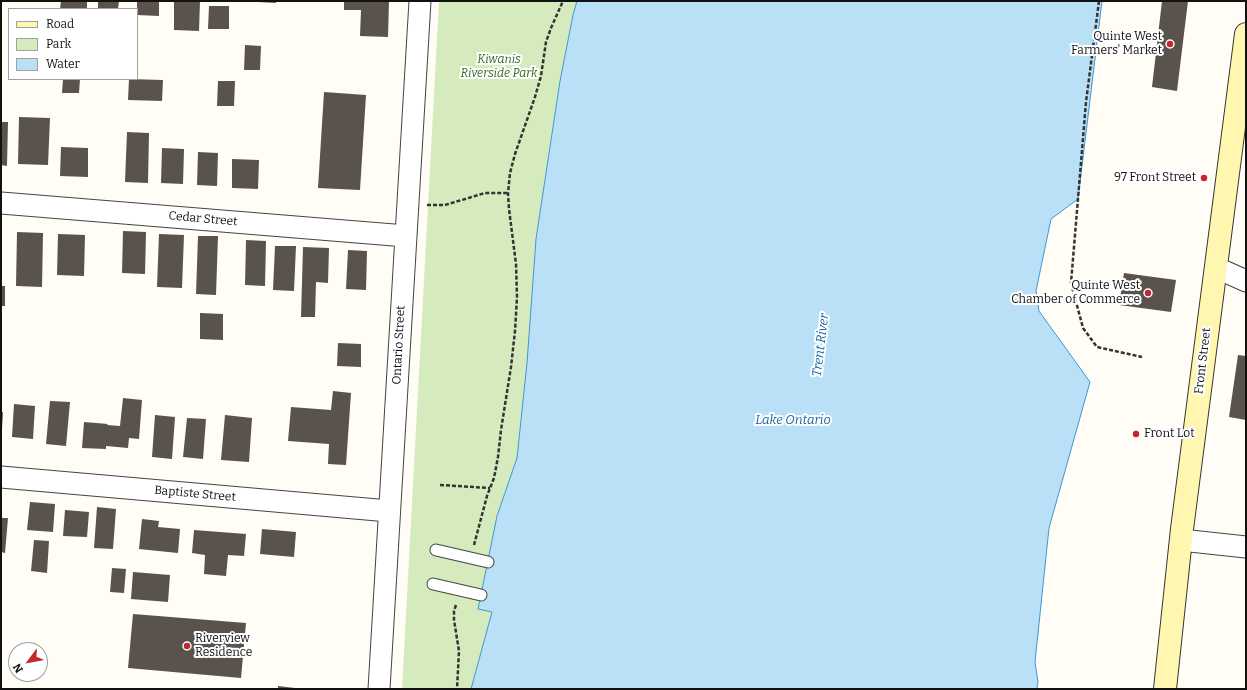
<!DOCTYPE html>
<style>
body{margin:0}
#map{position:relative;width:1247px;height:690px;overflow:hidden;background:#fffdf5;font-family:Bitter,serif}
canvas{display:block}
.frame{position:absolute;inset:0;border:2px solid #111;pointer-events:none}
.legend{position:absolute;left:8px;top:8px;width:130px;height:72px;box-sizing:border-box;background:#fff;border:1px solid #a0a0a0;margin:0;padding:5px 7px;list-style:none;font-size:12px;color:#111}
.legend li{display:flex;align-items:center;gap:8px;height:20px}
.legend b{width:20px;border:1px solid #a0a0a0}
.north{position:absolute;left:8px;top:642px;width:40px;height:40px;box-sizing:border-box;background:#fff;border:1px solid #a0a0a0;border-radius:50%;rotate:238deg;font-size:11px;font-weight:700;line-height:16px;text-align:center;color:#111}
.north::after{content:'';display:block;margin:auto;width:14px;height:18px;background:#c4262e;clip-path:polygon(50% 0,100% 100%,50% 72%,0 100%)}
</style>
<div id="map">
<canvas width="1247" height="690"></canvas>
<div class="frame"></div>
<ul class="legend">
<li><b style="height:5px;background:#fff6b0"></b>Road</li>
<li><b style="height:11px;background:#d5ebbd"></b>Park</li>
<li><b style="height:11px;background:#b9e0f7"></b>Water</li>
</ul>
<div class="north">N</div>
</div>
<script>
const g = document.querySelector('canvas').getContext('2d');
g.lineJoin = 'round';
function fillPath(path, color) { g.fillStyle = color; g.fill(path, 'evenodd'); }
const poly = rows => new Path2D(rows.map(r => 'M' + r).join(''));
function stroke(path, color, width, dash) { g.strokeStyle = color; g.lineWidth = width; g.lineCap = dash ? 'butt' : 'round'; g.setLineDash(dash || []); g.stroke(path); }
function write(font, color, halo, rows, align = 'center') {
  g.font = font + ' Bitter,serif'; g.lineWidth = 4; g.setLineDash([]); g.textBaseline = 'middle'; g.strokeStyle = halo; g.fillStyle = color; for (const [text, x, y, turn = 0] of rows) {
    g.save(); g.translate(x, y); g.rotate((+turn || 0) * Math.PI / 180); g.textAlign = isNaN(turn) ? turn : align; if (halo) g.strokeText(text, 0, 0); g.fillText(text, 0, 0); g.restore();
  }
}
fillPath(poly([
 [439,1,577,1,573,15,560,81,536,239,527,363,517,458,497,516,478,609,492,612,485,640,471,689,402,689]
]), '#d5ebbd');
const water = poly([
 [577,1,1102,1,1078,199,1051,219,1036,291,1039,311,1090,382,1049,528,1035,662,1038,682,1037,689,471,689,492,612,478,609,497,516,517,458,527,363,536,239,560,81,573,15,577,1]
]);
fillPath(water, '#b9e0f7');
stroke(water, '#3f96cf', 1);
fillPath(poly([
 [61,1,87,1,87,9,60,9],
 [98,1,119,1,118,9,98,9],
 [137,1,159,1,159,16,137,15],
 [174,1,200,1,199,31,174,30],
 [258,1,276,1,276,3,258,2],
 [344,1,389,1,388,37,360,36,361,10,344,10],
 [1162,1,1188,1,1177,91,1152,87],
 [209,6,229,6,229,29,208,29],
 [245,45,261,46,260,70,244,70],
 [63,79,80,79,79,93,62,93],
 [129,79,163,80,162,101,128,100],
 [218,81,235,81,234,106,217,106],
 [324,92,366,95,360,190,318,188],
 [19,117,50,118,48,165,18,164],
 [1,122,8,122,7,166,1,165],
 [127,132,149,133,148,183,125,182],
 [61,147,88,148,88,177,60,176],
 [162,148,184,149,183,184,161,183],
 [198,152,218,153,217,186,197,185],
 [232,159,259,160,258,189,232,188],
 [123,231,146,232,145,274,122,273],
 [17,232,43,233,42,287,16,286],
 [58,234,85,235,84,276,57,275],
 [159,234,184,235,182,288,157,287],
 [198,236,218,236,216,295,196,294],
 [246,240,266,241,265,286,245,285],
 [275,246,296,246,294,291,273,290],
 [303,247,329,248,328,283,316,282,315,317,301,317],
 [348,250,367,251,366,290,346,289],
 [1124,273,1176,280,1171,312,1119,305],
 [1,286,5,286,5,306,1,306],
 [200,313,223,314,223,340,200,339],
 [338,343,361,344,361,367,337,366],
 [1238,355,1246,356,1246,420,1229,417],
 [333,391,351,393,346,465,328,464,329,444,288,441,291,407,331,410],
 [123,398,142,400,139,439,129,438,128,448,106,446,106,449,82,448,84,422,108,424,107,425,120,426],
 [50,401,70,402,66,446,46,444],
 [14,404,35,406,33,439,12,437],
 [1,412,3,412,2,429,1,429],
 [155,415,175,417,172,459,152,457],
 [225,415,252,418,249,462,221,460],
 [187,418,206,419,203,459,183,457],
 [30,502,55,504,53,532,27,530],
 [97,507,116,509,113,549,94,548],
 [65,510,89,512,87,537,63,536],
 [1,518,8,518,5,553,1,552],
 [142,519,159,521,158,527,180,529,178,553,139,549],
 [262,529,296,532,294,557,260,554],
 [194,530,246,534,244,556,228,555,226,576,204,574,205,555,192,553],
 [34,540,49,541,47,573,31,571],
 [112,568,126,569,124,593,110,592],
 [133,572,170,575,168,602,131,599],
 [133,614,246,623,241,678,128,668],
 [278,686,295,688,295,689,278,689]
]), '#5a524d');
const lane = poly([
 [436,550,488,562],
 [433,584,481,595]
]);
const street = poly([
 [1,203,406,236],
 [1217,268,1246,281],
 [1,477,389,511],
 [1181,540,1246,547],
 [379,689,420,1]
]);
const secondary = poly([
 [1165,689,1182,529,1246,34]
]);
stroke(lane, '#444', 13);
stroke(street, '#444', 23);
stroke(secondary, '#333', 24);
stroke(poly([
 [1099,1,1086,102,1071,283,1083,328,1097,347,1142,357],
 [427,205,445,205,485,193,508,193],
 [440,485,490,488],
 [474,545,487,496,494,478,498,457,501,430,511,367,515,331,517,297,516,264,509,209,508,193,510,173,515,154,535,97,541,76,546,42,551,28,563,1],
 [456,605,454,611,454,620,459,651,457,689]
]), '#333', 2.5, [4, 2]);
stroke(lane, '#fff', 11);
stroke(street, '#fff', 21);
stroke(secondary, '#fff6b0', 22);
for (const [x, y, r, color] of [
 [1170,44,4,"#c4262e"],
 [1204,178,4,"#c4262e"],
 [1148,293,4,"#c4262e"],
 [1136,434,4,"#c4262e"],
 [187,646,4,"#c4262e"]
]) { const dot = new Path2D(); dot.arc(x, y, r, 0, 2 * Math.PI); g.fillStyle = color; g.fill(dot); stroke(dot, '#fff', 1.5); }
write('12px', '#111', '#fff', [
 ["Quinte West",1162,37],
 ["Farmers' Market",1162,51],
 ["97 Front Street",1196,178],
 ["Quinte West",1140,286],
 ["Chamber of Commerce",1140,300],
 ["Front Lot",1144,434,"left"],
 ["Riverview",195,639,"left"],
 ["Residence",195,653,"left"]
], 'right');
write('italic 12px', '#2f6b1f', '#fff', [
 ["Kiwanis",499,60],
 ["Riverside Park",499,74]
]);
write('12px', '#111', '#fff', [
 ["Cedar Street",203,219,5],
 ["Ontario Street",399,345,-87],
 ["Front Street",1203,361,-83],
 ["Baptiste Street",195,494,5]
]);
write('italic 13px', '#1768a6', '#fff', [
 ["Trent River",821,345,-83],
 ["Lake Ontario",793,420]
]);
</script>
